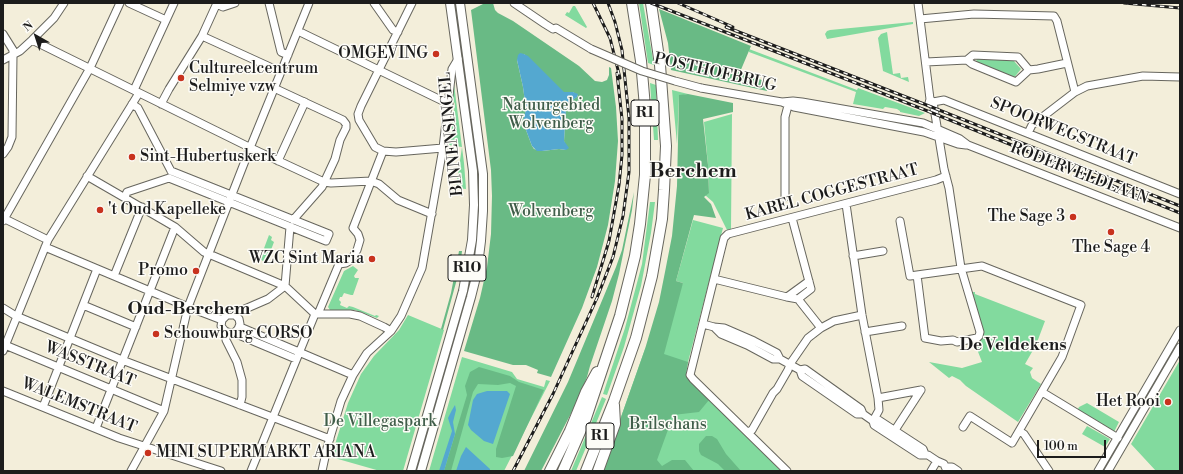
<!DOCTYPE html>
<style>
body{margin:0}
#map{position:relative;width:1183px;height:474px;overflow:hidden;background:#f3eeda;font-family:"Libre Bodoni",serif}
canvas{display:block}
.frame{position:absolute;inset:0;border:4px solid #1c1c1c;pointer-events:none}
.north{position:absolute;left:16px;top:16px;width:40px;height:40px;-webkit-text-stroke:3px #fdfcf7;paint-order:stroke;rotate:321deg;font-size:11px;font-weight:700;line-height:16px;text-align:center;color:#1c1c1c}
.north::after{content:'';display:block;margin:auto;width:14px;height:18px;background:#1c1c1c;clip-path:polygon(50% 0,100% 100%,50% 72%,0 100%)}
.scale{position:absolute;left:1037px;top:440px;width:69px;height:18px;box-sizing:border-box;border:2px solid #1c1c1c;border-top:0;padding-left:5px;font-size:12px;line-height:14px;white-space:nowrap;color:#1c1c1c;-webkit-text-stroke:3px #fdfcf7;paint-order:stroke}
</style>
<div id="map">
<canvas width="1183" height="474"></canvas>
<div class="frame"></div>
<div class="north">N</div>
<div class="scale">100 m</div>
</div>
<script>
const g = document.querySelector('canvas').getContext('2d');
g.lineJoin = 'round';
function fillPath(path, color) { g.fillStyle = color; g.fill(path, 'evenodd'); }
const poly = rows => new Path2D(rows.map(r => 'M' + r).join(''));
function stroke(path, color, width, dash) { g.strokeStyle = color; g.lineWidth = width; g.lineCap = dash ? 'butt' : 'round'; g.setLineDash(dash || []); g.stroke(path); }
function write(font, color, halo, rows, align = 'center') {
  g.font = font + ' "Libre Bodoni",serif'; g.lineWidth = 3; g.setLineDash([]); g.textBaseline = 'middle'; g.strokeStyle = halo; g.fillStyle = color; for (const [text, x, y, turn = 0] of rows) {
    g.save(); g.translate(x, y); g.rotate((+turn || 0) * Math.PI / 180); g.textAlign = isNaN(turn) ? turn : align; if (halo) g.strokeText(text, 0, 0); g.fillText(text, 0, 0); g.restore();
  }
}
fillPath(poly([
 [453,3,455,3,464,70,467,78,479,168,480,214,476,256,471,287,417,471,414,471,464,299,477,206],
 [639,3,643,3,654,65,648,63],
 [573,6,575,6,587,27,586,28,565,15,567,12,569,13],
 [913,22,913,24,827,39,825,34,827,31,830,30],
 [887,32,893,74,900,73,901,78,908,77,909,82,883,71,878,38,881,34],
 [749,49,857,90,858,88,925,113,919,116,900,112,900,111,897,109,885,107,883,109,853,104,856,92,749,52],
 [977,57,1013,60,1021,69,1013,79,976,64],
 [650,83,656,85,658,140,654,140],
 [454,84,464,163,466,189,456,188,462,147,449,145,455,104,452,98],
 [672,90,688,94,679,96,677,144],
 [732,114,731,229,727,230,713,202,705,195,709,192,708,165,704,122],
 [650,202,655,202,651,233,641,286,624,347,607,395,603,394,625,328,642,264],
 [693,220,723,228,688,362,686,376,689,380,781,471,602,471,645,349,683,283,676,281],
 [269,235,272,237,271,240,274,242,266,263,260,259],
 [353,266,358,270,354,276,355,278,359,278,353,295,351,295,344,293,342,297,340,297,339,300,341,302,340,305,347,308,349,306,353,307,375,316,376,315,379,316,377,318,355,310,330,310,328,307,344,271],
 [971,292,975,292,975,294,1045,321,1036,345,1025,364,1033,368,1030,372,1032,378,1041,384,1018,422,966,386,960,380,952,376,949,378,929,362,962,368,982,362,975,344,976,341,979,340],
 [408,315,444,330,403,471,380,471,331,457,348,403,361,374,374,356,399,330],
 [462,357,512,372,517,379,544,387,546,380,550,381,504,471,429,471],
 [1180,360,1180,471,1156,471,1131,444],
 [602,397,606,399,590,438,576,471,571,471],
 [1087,403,1119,422,1114,432,1108,428,1082,412,1077,411,1079,407],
 [1087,426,1110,439,1105,447,1082,434]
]), '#82da9e');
fillPath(poly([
 [485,3,493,3,495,10,498,13,513,21,579,66,595,81,602,82,607,80,609,75,609,67,611,68,616,107,618,141,615,181,608,225,597,267,582,308,551,377,537,373,538,370,526,365,513,365,464,351,480,298,487,267,491,234,492,196,491,170,471,10],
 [524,54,564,93,573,92,578,96,570,102,566,109,564,141,566,150,559,149,542,151,534,149,532,146,523,122,526,109,523,87,517,60],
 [659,9,751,46,740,72,770,83,767,91,671,70,668,43],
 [688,94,733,103,733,112,703,119,708,165,709,193,704,197,711,204,716,218,694,215,676,281,683,283,664,354,688,362,686,372,687,378,709,400,699,412,673,415,669,421,669,427,657,460,662,466,672,460,685,460,694,471,602,471,645,349,659,302,665,272,672,236,677,186,679,95],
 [634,192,632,210,619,274,612,301,590,366,587,377,579,398,541,471,524,471,568,382,616,267,622,250],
 [459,251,462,251,460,268,443,330,441,329,451,293],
 [479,367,510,376,519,382,544,390,513,456,502,458,496,457,496,449,516,386,510,383,498,385,478,384,473,392,451,471,444,471,467,395,465,386,470,372],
 [706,436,712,436,717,439,726,454,741,471,725,471,718,464,701,455,699,451,699,444]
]), '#69ba85');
fillPath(poly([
 [520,53,524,54,528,56,564,92,573,92,578,94,577,97,570,102,566,109,564,141,569,148,566,150,559,149,542,151,537,151,532,146,523,122,526,109,523,87,517,60,518,55],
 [487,391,507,391,510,394,493,444,484,441,471,430,468,425,473,400,477,394],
 [455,405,456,410,453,422,455,434,444,471,439,471,452,431,448,418,452,410],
 [466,447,490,469,490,471,456,471,461,456]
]), '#54a8d0');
const minor = poly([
 [129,3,166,20],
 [269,3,281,52,288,55],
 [374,3,393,30,398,32],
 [412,3,361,106,358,114,359,120,375,147,383,151,396,152,443,148],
 [514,3,545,24,553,29,556,28,591,49],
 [918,3,930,99,929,103],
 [217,4,223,7,235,3],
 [920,19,974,14,1054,16,1057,21,1075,92],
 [298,31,449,104],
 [3,34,13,50,13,55,12,137,8,147,3,154],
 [202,36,281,72],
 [32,40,253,149,324,182,331,183,371,181,379,184,398,200,432,214],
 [3,60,20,51,32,40,54,18,64,3],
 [967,60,973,55,1018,57,1029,70],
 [926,62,967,60,972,64,1016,82,1029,70,1038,69,1067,63],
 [274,88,343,120,346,124,346,128,340,140,335,159,322,187,293,220],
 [701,88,764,99,782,102,794,107,924,132,958,144,966,145],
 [134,90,174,3],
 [782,102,793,101,802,102,923,123,960,139,968,145,1180,228],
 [933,102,944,100,1180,194],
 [132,104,138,108,171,171],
 [161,104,169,89,202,36,217,3],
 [1028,133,1032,125,1075,92,1087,86,1143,76,1180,77],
 [278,161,305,102],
 [87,176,175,227,204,252,285,286,315,314],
 [169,178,326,241,329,234,171,171],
 [125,197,127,192,169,178],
 [785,197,785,117,789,102],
 [846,204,862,315,878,398,879,410,873,421],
 [3,218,48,240],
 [792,218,811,289,798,299],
 [3,221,90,68,120,3],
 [900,221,910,276,917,275,925,338,941,341,953,340,957,342,977,338,979,336,980,332,961,268,949,188,944,169,933,102,930,99],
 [45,247,188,307,222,320],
 [853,256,883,251],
 [917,275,982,266,1081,305,1062,357,1012,443,970,416,963,427],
 [114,276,142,207],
 [714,279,787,297,798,299],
 [285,286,290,227],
 [787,297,809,281],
 [798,299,821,328],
 [83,305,136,327],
 [3,308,16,316,122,360,330,439],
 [318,314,350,314,360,316,384,327,391,331],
 [222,320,227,315,235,315,238,312,268,299,285,286],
 [222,320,221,326,225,331,230,333,234,333,238,329,240,324,239,319,235,315],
 [703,324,714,327,724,328,754,341,777,353,780,359],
 [240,327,353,375],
 [714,327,721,334,747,345,773,359,780,359,800,370,805,369,861,409,863,414],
 [226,332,226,340,237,362,242,380,242,397,240,405],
 [865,332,902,326],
 [234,333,296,359],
 [5,345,164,411],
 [3,351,48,240,139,93],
 [800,370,802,376,857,414,863,414,873,421,877,419,923,449,925,454],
 [3,391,119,438,221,471],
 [1042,392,1118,438],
 [878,398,921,390],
 [43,407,97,269],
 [873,421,874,425,920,455,928,455,937,461,944,464,947,471],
 [96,428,175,227],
 [895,430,921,390],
 [1019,431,1024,434,1049,471],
 [748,432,752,430,773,393,777,389,788,370,790,364,808,338,821,328,834,321,862,315],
 [946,467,952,467,958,471],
 [131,471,164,411,188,307,252,143,309,3],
 [251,471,315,314,318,314,339,264,346,263,351,260,357,250,360,240,358,234,353,228,383,151],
 [322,471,327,448,341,401,353,375,367,353,391,331,401,316,422,268,443,148,452,69,458,59],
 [787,471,693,379,690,375,724,238,728,234,936,180,946,176],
 [931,471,937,461],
 [1098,471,1180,330],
 [1108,471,1180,347]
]);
const major = poly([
 [411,471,463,291,472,240,474,205,473,171,450,3],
 [421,471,471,297,477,273,481,241,483,211,483,174,460,3]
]);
const highway = poly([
 [550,471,570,431,586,392,597,372],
 [563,471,586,418,620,316,635,256,640,224,645,175,645,107,641,61,632,3],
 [586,471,614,401,636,338,652,276,662,219,664,190,666,146,660,65,651,3],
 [598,471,615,424,614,405]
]);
stroke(minor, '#67665e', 9);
stroke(major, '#67665e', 10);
stroke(highway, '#67665e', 12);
stroke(minor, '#fff', 7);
stroke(major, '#fff', 8);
stroke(highway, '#fff', 10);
const rail = poly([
 [593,3,610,38,620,78],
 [651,3,925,110,1180,213],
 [678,3,733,27],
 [1124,3,1180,8],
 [726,27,924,104,1180,206],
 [592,297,609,241,619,185,622,155,622,119,617,73],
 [513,471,553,394,597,298,613,257,623,216,629,172,629,118,622,50,615,22,608,3]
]);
stroke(rail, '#1c1c1c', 3);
stroke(rail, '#fdfcf7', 1.5, [4.5]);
const minorBridge = poly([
 [591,49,642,71,675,81,701,88]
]);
stroke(minorBridge, '#67665e', 9, []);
stroke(minorBridge, '#fff', 7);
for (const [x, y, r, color] of [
 [436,54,4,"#c8321e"],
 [181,78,4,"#c8321e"],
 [132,157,4,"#c8321e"],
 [100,210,4,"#c8321e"],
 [1073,217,4,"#c8321e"],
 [1111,232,4,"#c8321e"],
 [372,259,4,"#c8321e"],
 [196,271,4,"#c8321e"],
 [156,334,4,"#c8321e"],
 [1168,402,4,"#c8321e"],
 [148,453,4,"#c8321e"]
]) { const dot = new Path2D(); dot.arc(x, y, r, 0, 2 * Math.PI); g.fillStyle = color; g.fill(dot); stroke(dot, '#fdfcf7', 1.5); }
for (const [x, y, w] of [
 [645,113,28],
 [467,268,38],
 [600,436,28]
]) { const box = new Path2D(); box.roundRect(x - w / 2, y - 13, w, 26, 3); g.fillStyle = '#fdfcf7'; g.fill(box); stroke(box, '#1c1c1c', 1); }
write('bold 15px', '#1c1c1c', null, [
 ["R1",645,113],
 ["R10",467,268],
 ["R1",600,436]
]);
write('16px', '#1c1c1c', '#fdfcf7', [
 ["OMGEVING",428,54],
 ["Cultureelcentrum",189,69,"left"],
 ["Selmiye vzw",189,87,"left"],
 ["Sint-Hubertuskerk",140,157,"left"],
 ["'t Oud Kapelleke",108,210,"left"],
 ["The Sage 3",1065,217],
 ["The Sage 4",1111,248,"center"],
 ["WZC Sint Maria",364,259],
 ["Promo",188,271],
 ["Schouwburg CORSO",164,334,"left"],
 ["Het Rooi",1160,402],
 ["MINI SUPERMARKT ARIANA",156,453,"left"]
], 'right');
write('16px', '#1c1c1c', '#fdfcf7', [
 ["POSTHOFBRUG",715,73,13],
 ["SPOORWEGSTRAAT",1063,132,22],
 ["BINNENSINGEL",452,134,-96],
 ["RODERVELDLAAN",1079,174,21],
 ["KAREL COGGESTRAAT",832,193,-15],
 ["WASSTRAAT",90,365,22],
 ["WALEMSTRAAT",79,406,22]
]);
write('16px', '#405e4a', '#fdfcf7', [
 ["Natuurgebied",551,106],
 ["Wolvenberg",551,124],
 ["Wolvenberg",551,212],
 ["De Villegaspark",380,422],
 ["Brilschans",668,425]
]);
write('bold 17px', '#1c1c1c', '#fdfcf7', [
 ["De Veldekens",1013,346]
]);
write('bold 18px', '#1c1c1c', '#fdfcf7', [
 ["Oud-Berchem",189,310]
]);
write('bold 20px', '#1c1c1c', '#fdfcf7', [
 ["Berchem",693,172]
]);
</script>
